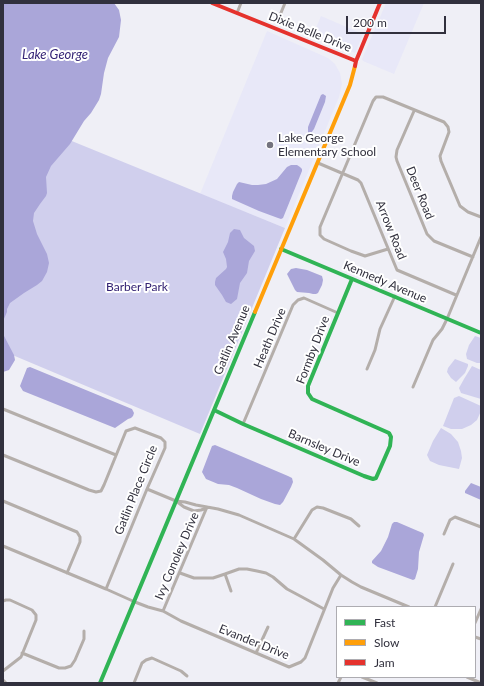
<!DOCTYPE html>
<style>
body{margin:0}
#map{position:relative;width:484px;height:686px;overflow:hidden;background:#efeff6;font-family:Lato,sans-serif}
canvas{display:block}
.frame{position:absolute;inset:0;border:4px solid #31303d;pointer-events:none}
.legend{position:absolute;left:336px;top:606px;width:140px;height:72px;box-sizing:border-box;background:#fff;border:1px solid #adacb1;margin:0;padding:5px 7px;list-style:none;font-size:12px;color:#31303d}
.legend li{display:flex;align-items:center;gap:8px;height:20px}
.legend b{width:20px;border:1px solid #adacb1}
.scale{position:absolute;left:346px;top:16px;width:100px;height:18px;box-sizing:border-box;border:2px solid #31303d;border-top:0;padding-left:5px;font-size:12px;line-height:14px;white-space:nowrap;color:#31303d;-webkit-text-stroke:3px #fff;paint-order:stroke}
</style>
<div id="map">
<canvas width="484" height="686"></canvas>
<div class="frame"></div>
<ul class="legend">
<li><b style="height:5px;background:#30b455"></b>Fast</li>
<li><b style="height:5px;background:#ff9f0a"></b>Slow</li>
<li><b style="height:5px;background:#e5322d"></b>Jam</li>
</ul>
<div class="scale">200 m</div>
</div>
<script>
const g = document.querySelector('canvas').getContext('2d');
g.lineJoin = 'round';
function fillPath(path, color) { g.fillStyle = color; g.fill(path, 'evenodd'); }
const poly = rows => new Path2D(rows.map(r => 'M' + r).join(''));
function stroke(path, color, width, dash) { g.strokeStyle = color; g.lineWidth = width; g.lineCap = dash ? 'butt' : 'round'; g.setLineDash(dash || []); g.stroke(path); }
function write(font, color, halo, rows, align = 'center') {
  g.font = font + ' Lato,sans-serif'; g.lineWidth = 4; g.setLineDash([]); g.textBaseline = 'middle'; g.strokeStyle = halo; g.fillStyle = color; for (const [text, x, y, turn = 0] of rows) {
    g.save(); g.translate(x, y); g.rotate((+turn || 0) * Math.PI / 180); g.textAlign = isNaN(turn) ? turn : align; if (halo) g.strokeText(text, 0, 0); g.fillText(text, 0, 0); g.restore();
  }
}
fillPath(poly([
 [386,3,424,3,394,74,363,61,362,59],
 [321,16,363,34,355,53,313,35],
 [267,31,328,58,335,64,340,73,342,84,339,97,285,228,200,194]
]), '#e8e8f8');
fillPath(poly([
 [8,115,285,228,200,434,3,351,3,126],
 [475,336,481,338,481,363,477,363,467,359,466,354,469,345],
 [455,359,468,364,468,366,465,373,456,382,451,378,447,372,448,368],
 [472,366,481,370,481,399,461,393,459,388,464,379],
 [459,396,481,406,481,411,477,420,471,425,462,429,451,429,443,426,454,398],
 [441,428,451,434,458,442,461,451,462,458,459,469,439,465,430,461,427,455,433,441]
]), '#d0cfed');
fillPath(poly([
 [3,3,114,3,119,10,121,20,119,37,108,58,104,73,101,94,99,100,91,113,84,121,70,144,51,166,46,177,47,193,46,196,40,204,34,213,33,221,37,234,47,254,49,263,47,272,42,281,37,285,24,293,10,303,7,309,7,312,3,321],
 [323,94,326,96,325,102,314,129,311,133,308,133,308,127,310,122,321,95],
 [291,165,297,165,300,167,302,169,302,171,283,218,281,219,278,218,259,211,232,199,232,196,233,192,237,184,239,182,252,185,258,185,266,184,277,179,287,167],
 [234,229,240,230,244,238,254,246,255,251,249,261,247,273,240,283,237,299,231,304,226,302,222,295,215,285,215,282,216,278,226,269,227,267,226,259,223,252,228,242,230,233],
 [296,268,307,270,322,276,323,280,322,285,318,293,316,294,313,294,309,293,297,292,295,290,287,274,291,269],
 [3,334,14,355,15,360,9,370,3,372],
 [30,367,132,409,134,413,133,416,131,418,128,419,115,428,23,391,20,386,27,368],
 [215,445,288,476,292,478,293,482,291,487,283,502,280,505,275,504,261,499,237,488,229,485,218,484,206,479,202,472,212,446],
 [471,483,481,487,481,500,465,493,465,491],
 [394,522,397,522,418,531,423,533,424,535,419,552,418,569,415,579,413,580,378,567,372,563,372,561,381,551,388,537,392,524]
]), '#aaa6d9');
stroke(poly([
 [237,13,241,3],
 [278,20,285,3],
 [414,111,397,150,396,157,397,161,427,234,434,241,473,257],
 [318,163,358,180,361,183,397,270,456,295],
 [388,249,365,256,351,251,324,239,320,235,320,227,373,101,376,97,383,97,444,122,448,127,449,132,440,156,441,161,460,206,468,212,481,217],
 [367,369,375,350,380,329,395,296],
 [413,387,433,340,442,329,447,319,481,237],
 [3,409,116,455],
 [243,424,293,305,298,300,304,298,338,313],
 [3,455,89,490,96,492,101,491,104,485,126,431,135,428,161,438,165,442,165,448,147,489,106,589],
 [147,489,176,501,185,502,196,505,218,509,239,515,294,539,323,560,341,575,352,582,361,587,409,607],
 [3,501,77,532,80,537,80,542,67,573],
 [176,501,184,507,194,511,201,510,207,508],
 [444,534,450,520,455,517,481,527],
 [294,539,312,510,317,507,323,508,351,519,359,526],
 [3,546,106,589,135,602,148,607,163,611,181,621,289,667,301,662,305,658,333,588,341,575],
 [180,573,194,578,213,578,225,574,239,569,247,569,257,571,266,573,273,577,287,589,302,597,324,609],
 [225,574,231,591],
 [3,601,6,600,10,600,32,610,36,615,36,620,21,657,3,671],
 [435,607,453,564],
 [163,611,207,507],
 [475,623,481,609],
 [475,637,481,639],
 [22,653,59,668,65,668,71,666,75,660,84,639,84,631],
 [256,653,268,627],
 [362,677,377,683],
 [467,677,481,683],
 [3,680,6,683],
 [134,683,142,663,146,660,152,658,181,671,187,676],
 [338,683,341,677]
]), '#b4aeaa', 3);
stroke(poly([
 [281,249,481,333],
 [214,410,243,424,364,476,373,479,376,478,390,446,391,437,389,433,312,399,308,393,308,386,352,279],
 [100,683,255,312]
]), '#30b455', 4);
stroke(poly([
 [255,312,350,85,355,66]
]), '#ff9f0a', 4);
stroke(poly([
 [212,3,356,61],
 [355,66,356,61,380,3]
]), '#e5322d', 4);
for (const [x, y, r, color] of [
 [270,145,4,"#74737e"]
]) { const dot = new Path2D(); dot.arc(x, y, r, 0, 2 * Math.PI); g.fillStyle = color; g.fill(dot); stroke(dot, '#fff', 1.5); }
write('12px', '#31303d', '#fff', [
 ["Dixie Belle Drive",310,32,22],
 ["Deer Road",420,193,68],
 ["Arrow Road",391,230,68],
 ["Kennedy Avenue",385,282,23],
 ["Heath Drive",270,338,-67],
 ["Gatlin Avenue",232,340,-67],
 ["Formby Drive",313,350,-69],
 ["Barnsley Drive",324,448,23],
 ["Gatlin Place Circle",136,490,-68],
 ["Ivy Conoley Drive",177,556,-67],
 ["Evander Drive",254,642,22]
]);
write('12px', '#31303d', '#fff', [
 ["Lake George",278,138],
 ["Elementary School",278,152]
], 'left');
write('12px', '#332273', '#fff', [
 ["Barber Park",137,287]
]);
write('italic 13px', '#362577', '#fff', [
 ["Lake George",55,55]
]);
</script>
